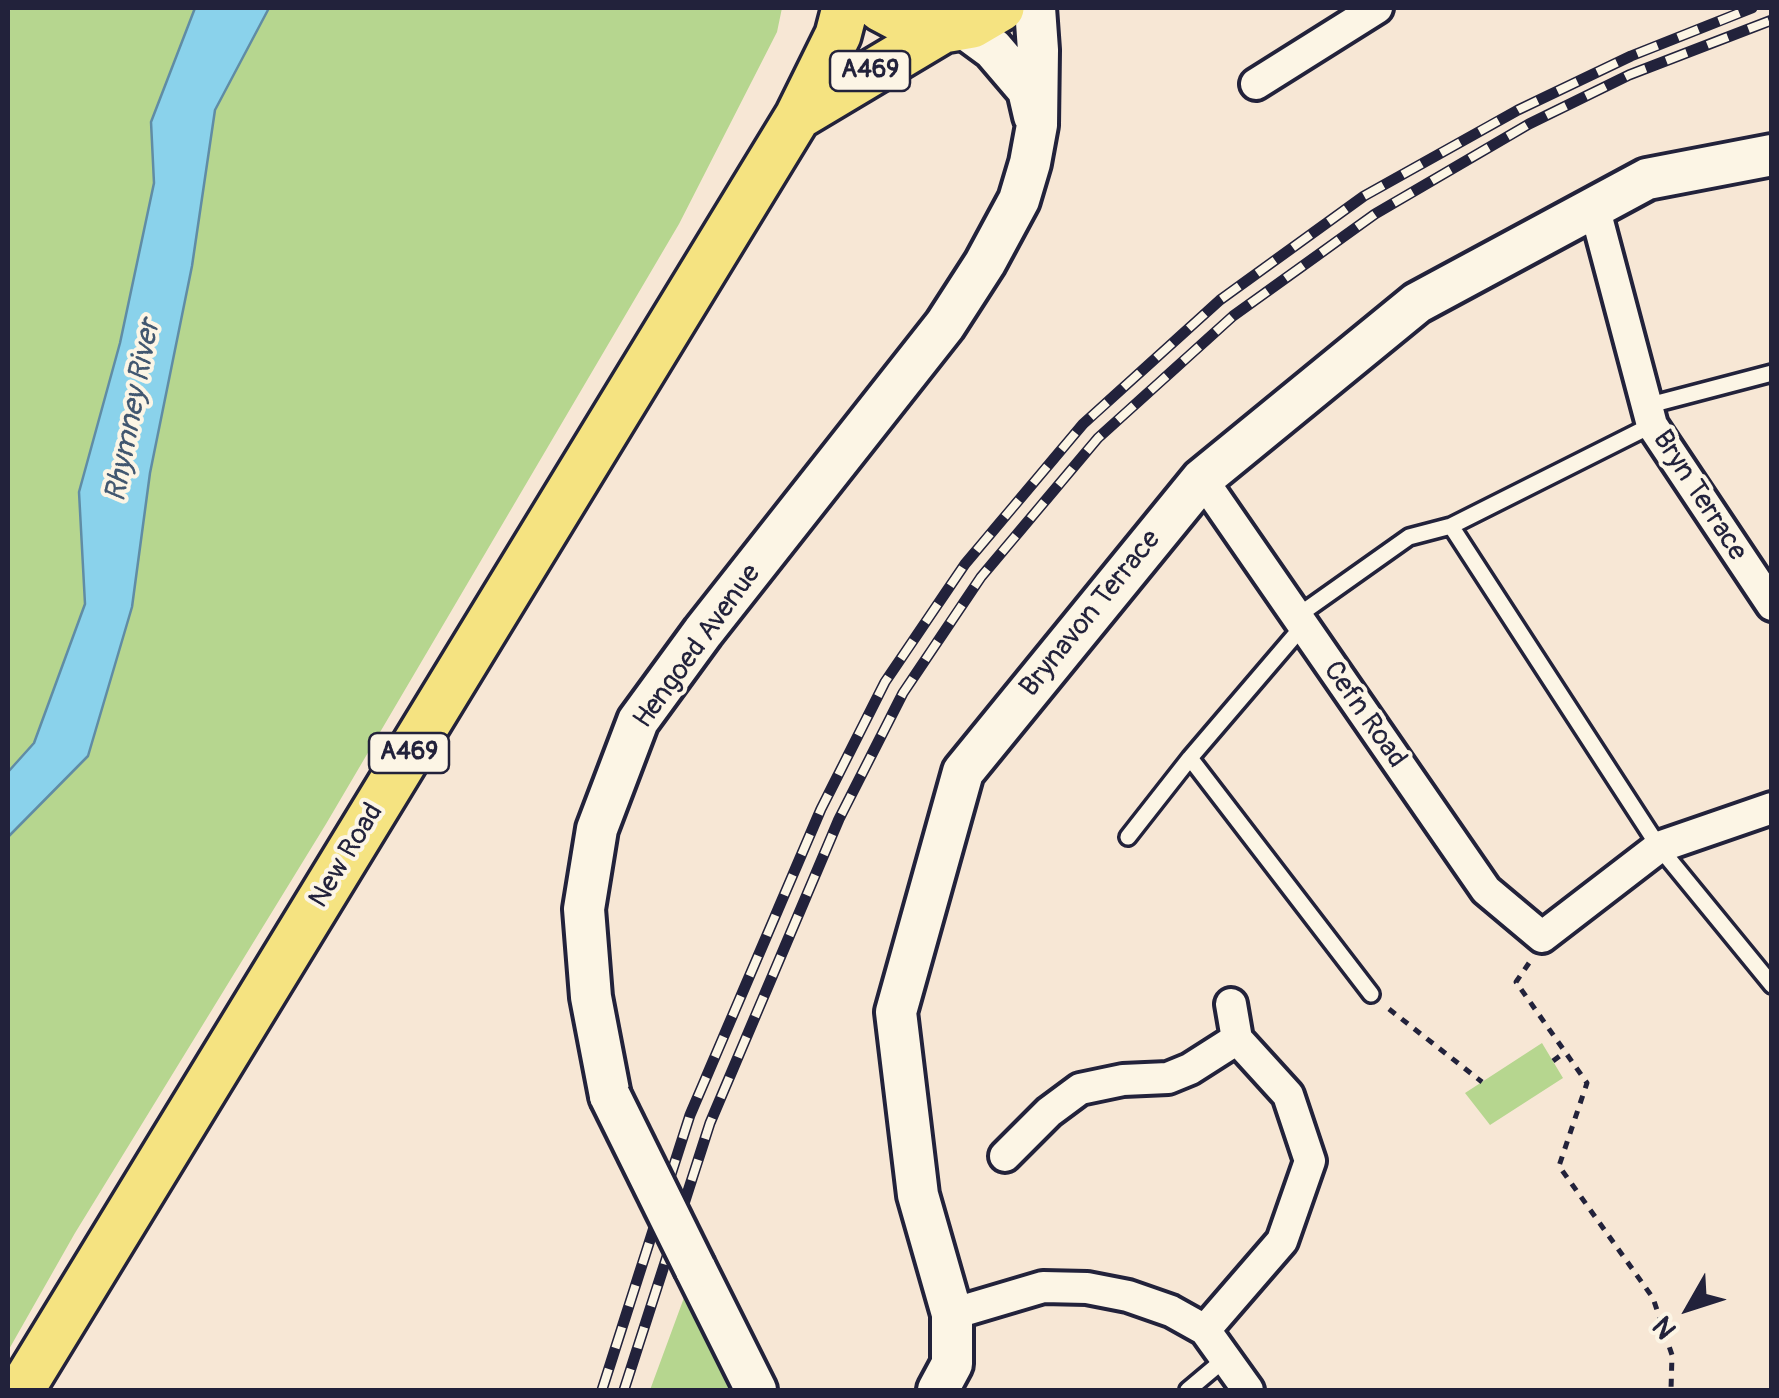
<!DOCTYPE html>
<style>
body{margin:0}
#map{position:relative;width:1779px;height:1398px;overflow:hidden;background:#f7e7d5;font-family:Pangolin,sans-serif}
canvas{display:block}
.frame{position:absolute;inset:0;border:10px solid #22223b;pointer-events:none}
.north{position:absolute;left:1639px;top:1258px;width:100px;height:100px;-webkit-text-stroke:8px #fcf5e5;paint-order:stroke;rotate:231deg;font-size:28px;font-weight:700;line-height:40px;text-align:center;color:#22223b}
.north::after{content:'';display:block;margin:auto;width:35px;height:45px;background:#22223b;clip-path:polygon(50% 0,100% 100%,50% 72%,0 100%)}
</style>
<div id="map">
<canvas width="1779" height="1398"></canvas>
<div class="frame"></div>
<div class="north">N</div>
</div>
<script>
const g = document.querySelector('canvas').getContext('2d');
g.lineJoin = 'round';
function fillPath(path, color) { g.fillStyle = color; g.fill(path, 'evenodd'); }
const poly = rows => new Path2D(rows.map(r => 'M' + r).join(''));
function stroke(path, color, width, dash) { g.strokeStyle = color; g.lineWidth = width; g.lineCap = dash ? 'butt' : 'round'; g.setLineDash(dash || []); g.stroke(path); }
function write(font, color, halo, rows, align = 'center') {
  g.font = font + ' Pangolin,sans-serif'; g.lineWidth = 8; g.setLineDash([]); g.textBaseline = 'middle'; g.strokeStyle = halo; g.fillStyle = color; for (const [text, x, y, turn = 0] of rows) {
    g.save(); g.translate(x, y); g.rotate((+turn || 0) * Math.PI / 180); g.textAlign = isNaN(turn) ? turn : align; if (halo) g.strokeText(text, 0, 0); g.fillText(text, 0, 0); g.restore();
  }
}
fillPath(poly([
 [12,8,195,8,151,122,154,183,120,343,79,491,85,604,34,743,8,772,8,13],
 [269,8,782,8,777,32,679,224,326,824,75,1233,8,1351,8,837,88,756,132,607,150,473,192,266,215,110],
 [1542,1043,1563,1078,1490,1125,1465,1093],
 [685,1295,732,1390,650,1390]
]), '#b6d68f');
const water = poly([
 [195,8,269,8,215,110,192,266,150,473,132,607,88,756,8,837,8,772,34,743,85,604,79,492,120,343,154,183,151,122,195,8]
]);
fillPath(water, '#8ad2eb');
stroke(water, '#608ca5', 2.5);
const lane = poly([
 [1646,406,1772,373],
 [1652,425,1451,526,1659,847,1772,985],
 [1296,617,1409,537,1451,526],
 [1190,758,1371,994],
 [1128,837,1190,758,1302,627],
 [1188,1390,1226,1358]
]);
const street = poly([
 [1256,84,1377,8],
 [1594,206,1652,425,1772,605],
 [1202,479,1486,890,1542,937,1659,847,1772,808],
 [1005,1156,1049,1112,1080,1089,1123,1080,1168,1078,1190,1069,1237,1039],
 [952,1314,1043,1287,1087,1288,1128,1296,1171,1311,1205,1330,1248,1390],
 [1205,1330,1282,1241,1310,1161,1288,1095,1237,1039,1231,1004]
]);
const secondary = poly([
 [963,27,993,49,1028,90,1034,116],
 [610,1096,591,997,584,909,597,829,638,721,703,632,945,325,985,263,1019,200,1030,163,1037,125,1038,50,1035,8],
 [695,1268,756,1390],
 [938,1390,952,1364,952,1314,918,1195,896,1012,963,772,1202,479,1417,303,1647,179,1772,155]
]);
const primary = poly([
 [880,8,914,26,943,30,972,25,1001,8],
 [799,116,943,30],
 [21,1390,798,116,838,35,845,8]
]);
stroke(lane, '#22223b', 22);
stroke(street, '#22223b', 38);
stroke(secondary, '#22223b', 48);
stroke(primary, '#22223b', 52);
stroke(poly([
 [1529,963,1516,982,1587,1083,1559,1166,1653,1298,1672,1355,1671,1390],
 [1389,1009,1482,1082],
 [1553,1061,1565,1052]
]), '#22223b', 5, [8, 8]);
stroke(lane, '#fcf5e5', 15);
stroke(street, '#fcf5e5', 30);
stroke(secondary, '#fcf5e5', 40);
stroke(primary, '#f5e381', 45);
const rail = poly([
 [602,1390,690,1115,821,809,885,682,965,564,1083,424,1220,300,1364,196,1518,110,1631,56,1752,8],
 [624,1390,710,1123,839,819,903,693,981,577,1098,438,1233,316,1375,214,1529,124,1629,75,1772,20]
]);
stroke(rail, '#22223b', 11);
stroke(rail, '#fcf5e5', 8, [22]);
const secondaryBridge = poly([
 [610,1096,695,1268]
]);
stroke(secondaryBridge, '#22223b', 48, []);
stroke(secondaryBridge, '#fcf5e5', 40);
for (const [x, y, w] of [
 [870,71,80],
 [409,753,80]
]) { const box = new Path2D(); box.roundRect(x - w / 2, y - 20, w, 40, 8); g.fillStyle = '#fcf5e5'; g.fill(box); stroke(box, '#22223b', 2.5); }
write('bold 25px', '#22223b', null, [
 ["A469",870,71],
 ["A469",409,753]
]);
write('28px', '#22223b', '#fcf5e5', [
 ["Bryn Terrace",1699,496,57],
 ["Brynavon Terrace",1091,614,-51],
 ["Hengoed Avenue",698,647,-54],
 ["Cefn Road",1364,715,55],
 ["New Road",347,856,-59]
]);
write('italic 30px', '#415770', '#fcf5e5', [
 ["Rhymney River",134,411,-79]
]);
</script>
